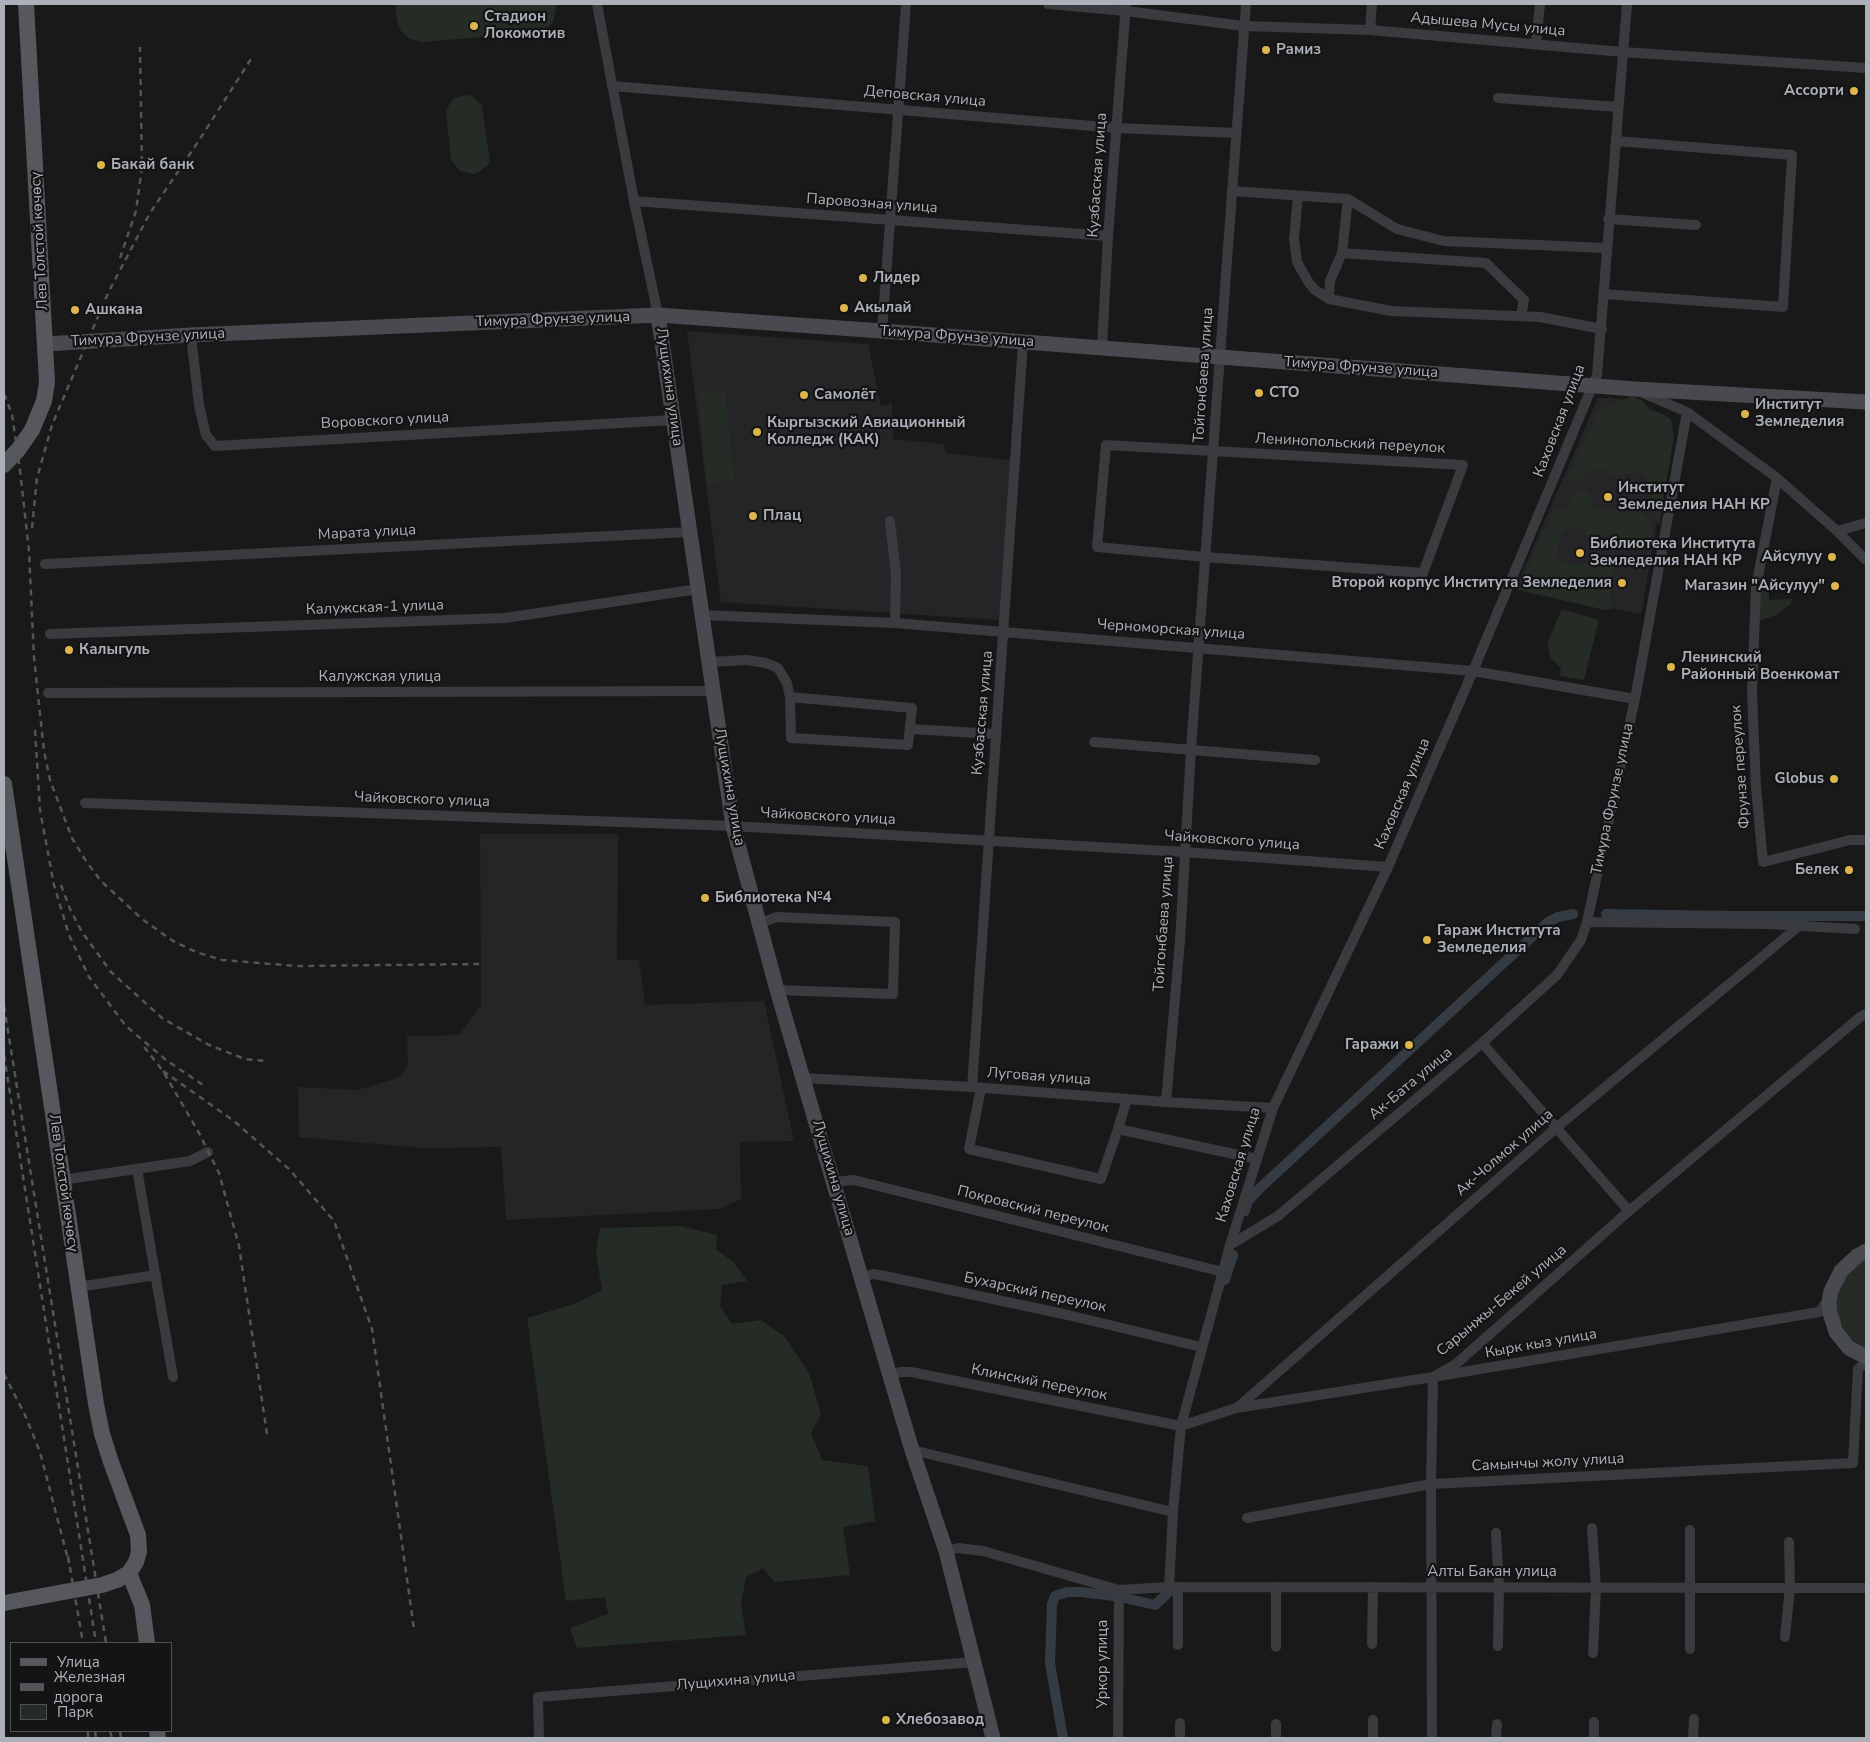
<!DOCTYPE html>
<meta charset="utf-8">
<style>
body{margin:0}
#map{position:relative;width:1870px;height:1742px;overflow:hidden;background:#19191a;font-family:"Nunito Sans",sans-serif}
canvas{display:block}
.frame{position:absolute;inset:0;border:5px solid #acb0b9;pointer-events:none}
.legend{position:absolute;left:10px;top:1642px;width:162px;height:90px;box-sizing:border-box;background:#141415;border:1px solid #515257;margin:0;padding:6px 9px;list-style:none;font-size:15px;color:#acb0b9}
.legend li{display:flex;align-items:center;gap:10px;height:25px}
.legend b{width:25px;border:1px solid #515257}
</style>
<div id="map">
<canvas width="1870" height="1742"></canvas>
<div class="frame"></div>
<ul class="legend">
<li><b style="height:6px;background:#56585e"></b>Улица</li>
<li><b style="height:6px;background:#53555a"></b>Железная дорога</li>
<li><b style="height:14px;background:#252c26"></b>Парк</li>
</ul>
</div>
<script>
const g = document.querySelector('canvas').getContext('2d');
g.lineJoin = 'round';
function fillPath(path, color) { g.fillStyle = color; g.fill(path, 'evenodd'); }
const poly = rows => new Path2D(rows.map(r => 'M' + r).join(''));
function stroke(path, color, width, dash) { g.strokeStyle = color; g.lineWidth = width; g.lineCap = dash ? 'butt' : 'round'; g.setLineDash(dash || []); g.stroke(path); }
function write(font, color, halo, rows, align = 'center') {
  g.font = font + ' "Nunito Sans",sans-serif'; g.lineWidth = 4.5; g.setLineDash([]); g.textBaseline = 'middle'; g.strokeStyle = halo; g.fillStyle = color; for (const [text, x, y, turn = 0] of rows) {
    g.save(); g.translate(x, y); g.rotate((+turn || 0) * Math.PI / 180); g.textAlign = isNaN(turn) ? turn : align; if (halo) g.strokeText(text, 0, 0); g.fillText(text, 0, 0); g.restore();
  }
}
fillPath(poly([
 [687,331,868,344,881,406,892,403,893,439,944,444,946,453,1010,460,999,620,721,602],
 [1598,398,1611,398,1635,402,1666,424,1658,516,1641,614,1515,589],
 [480,834,618,834,617,960,639,960,645,1005,764,1001,794,1141,740,1142,741,1199,719,1209,506,1220,501,1147,422,1148,299,1137,298,1087,357,1090,398,1078,408,1066,407,1036,459,1035,481,1005]
]), '#252527');
fillPath(poly([
 [395,4,556,4,556,8,553,22,545,30,534,33,422,42,408,38,401,31,397,21],
 [466,95,472,96,482,105,490,163,479,172,473,174,460,171,451,160,446,110,453,99],
 [725,390,734,480,707,483,698,393],
 [1632,396,1641,400,1651,410,1661,413,1671,419,1674,437,1659,526,1652,508,1653,484,1642,472,1610,477,1606,468,1586,473,1576,483,1567,479,1596,415,1603,408],
 [1575,491,1589,491,1593,508,1643,513,1652,527,1649,554,1640,542,1588,536,1576,526,1566,529,1560,534,1556,560,1561,563,1615,566,1612,575,1609,606,1612,609,1605,610,1518,590,1553,511,1560,509,1567,510],
 [1760,584,1763,591,1769,593,1769,600,1792,599,1791,604,1776,615,1758,621],
 [1562,609,1599,620,1584,680,1560,676,1561,668,1551,659,1547,644],
 [680,1226,717,1235,716,1249,734,1263,747,1281,722,1285,720,1306,732,1324,761,1320,785,1337,809,1373,821,1414,811,1433,822,1460,868,1466,875,1521,843,1527,850,1575,774,1582,763,1568,746,1577,741,1604,746,1635,577,1648,570,1628,608,1614,605,1597,566,1601,527,1318,574,1304,602,1290,596,1253,600,1228],
 [1866,1259,1866,1349,1855,1342,1845,1332,1839,1318,1836,1303,1839,1288,1846,1275,1856,1265]
]), '#252c26');
stroke(poly([
 [1606,914,1734,916,1866,916],
 [1245,1211,1248,1201,1259,1189,1548,922,1558,917,1573,914],
 [1225,1280,1233,1255],
 [1125,1598,1155,1605,1171,1590],
 [1063,1738,1050,1663,1052,1604,1055,1596,1067,1592,1081,1592,1114,1596]
]), '#343b42', 10);
stroke(poly([
 [597,4,634,201,658,315],
 [1048,4,1126,11,1244,26,1370,30,1623,52,1866,68],
 [1370,30,1372,4],
 [1536,44,1540,4],
 [612,86,1117,128,1236,133],
 [1498,98,1618,107],
 [1232,191,1348,199,1397,229,1444,241,1606,248],
 [1298,196,1294,239,1297,262,1309,283,1315,290,1329,299],
 [1348,199,1342,253,1330,281,1329,299,1391,311,1540,317,1602,329],
 [634,201,1108,236],
 [1608,219,1696,225],
 [1342,253,1486,263,1524,300,1521,316],
 [1604,294,1783,307,1792,155,1616,141],
 [882,331,906,4],
 [191,335,199,405,206,435,215,446,673,420],
 [1102,348,1108,236,1126,4],
 [1643,393,1687,412,1777,478,1837,531,1866,560],
 [1687,412,1635,699,1587,922,1768,924,1855,929],
 [1106,445,1213,451,1463,465,1423,573,1205,557,1097,547,1106,445],
 [1777,478,1756,587,1752,693,1756,787,1763,862,1850,840,1866,840],
 [890,521,896,574,895,623],
 [1837,531,1866,523],
 [45,564,690,532],
 [702,615,895,623,1473,671,1635,699],
 [50,634,505,618,698,589],
 [709,662,747,660,766,663,778,668,787,683,790,697,791,738,908,745,912,708,790,697],
 [48,693,713,691],
 [911,729,995,734],
 [1094,742,1315,760],
 [85,803,733,826,1184,852,1388,867],
 [759,924,776,917,895,922,893,994,777,990],
 [1482,1043,1629,1211],
 [803,1078,972,1087,1166,1102,1273,1108],
 [972,1087,1023,342],
 [981,1088,969,1149,1101,1179,1118,1129,1257,1159],
 [1166,1102,1180,941,1191,749,1246,4],
 [1118,1129,1127,1099],
 [137,1169,173,1377],
 [62,1180,190,1161,208,1152],
 [834,1182,854,1180,1223,1272],
 [1230,1245,1278,1216,1482,1043,1557,975,1581,940,1587,922],
 [862,1277,873,1274,880,1275,1068,1315,1201,1347],
 [78,1287,156,1275],
 [890,1376,900,1372,911,1372,1181,1426,1236,1408,1433,1377,1819,1312,1829,1299],
 [1237,1408,1556,1128,1799,926],
 [912,1450,1173,1512],
 [1247,1518,1431,1484,1853,1463,1858,1369,1866,1362],
 [1592,1528,1596,1587,1593,1653],
 [1496,1533,1499,1587,1498,1646],
 [946,1551,958,1548,983,1551,1119,1590,1169,1587,1866,1588],
 [1169,1587,1173,1512,1181,1426,1230,1245,1273,1108,1388,867,1473,671,1597,375,1627,4],
 [1785,1637,1790,1587,1789,1542],
 [1372,1644,1373,1587],
 [1178,1645,1178,1587],
 [1276,1647,1276,1587],
 [1690,1649,1690,1530],
 [1373,1720,1373,1738],
 [1594,1722,1594,1738],
 [1276,1724,1276,1738],
 [539,1738,538,1697,974,1662],
 [1118,1738,1119,1590],
 [1180,1738,1180,1723],
 [1432,1738,1431,1484,1433,1377,1456,1364,1629,1211,1860,1017,1866,1014],
 [1496,1738,1497,1724],
 [1693,1738,1694,1719]
]), '#3a3b3f', 10);
stroke(poly([
 [658,315,733,826,777,990,890,1376,912,1450,946,1551,993,1738],
 [46,344,191,335,658,315,882,331,1635,389,1866,402],
 [1866,1251,1857,1256,1841,1271,1831,1291,1829,1302,1830,1313,1836,1332,1849,1348,1866,1357]
]), '#484a4f', 15);
stroke(poly([
 [4,465,18,450,32,430,44,401,47,382,26,4],
 [4,784,96,1404,102,1434,111,1462,138,1535,139,1552,136,1562,129,1573,117,1580,102,1585,4,1603],
 [129,1573,142,1605,147,1643],
 [157,1731,158,1738]
]), '#56585e', 16);
stroke(poly([
 [120,258,136,211,142,167,140,47],
 [4,394,12,414,20,470,29,551,34,658,44,751,50,780,72,838,86,861,101,881,142,919,173,941,196,952,222,960,297,966,480,964],
 [32,528,37,478,52,425,108,293,150,213,198,142,251,59],
 [35,730,40,810,54,885,69,935,89,977,126,1026,166,1060,206,1087],
 [61,885,70,909,82,932,111,972,162,1018,209,1045,245,1059,267,1061],
 [4,1006,106,1643],
 [144,1047,163,1071,199,1133,219,1173,239,1246,267,1434],
 [4,1055,96,1643],
 [163,1071,234,1121,290,1170,334,1221,372,1329,414,1629],
 [4,1374,25,1415,40,1452,69,1563],
 [68,1556,83,1643],
 [95,1731,96,1738],
 [110,1731,112,1738],
 [120,1731,121,1738],
 [88,1738,88,1731]
]), '#53555a', 2.5, [6, 5]);
for (const [x, y, r, color] of [
 [474,26,5,"#deb54d"],
 [1266,50,5,"#deb54d"],
 [1854,91,5,"#deb54d"],
 [101,165,5,"#deb54d"],
 [863,278,5,"#deb54d"],
 [844,308,5,"#deb54d"],
 [75,310,5,"#deb54d"],
 [1259,393,5,"#deb54d"],
 [804,395,5,"#deb54d"],
 [1745,414,5,"#deb54d"],
 [757,432,5,"#deb54d"],
 [1608,497,5,"#deb54d"],
 [753,516,5,"#deb54d"],
 [1580,553,5,"#deb54d"],
 [1832,557,5,"#deb54d"],
 [1622,583,5,"#deb54d"],
 [1835,586,5,"#deb54d"],
 [69,650,5,"#deb54d"],
 [1671,667,5,"#deb54d"],
 [1834,779,5,"#deb54d"],
 [1849,870,5,"#deb54d"],
 [705,898,5,"#deb54d"],
 [1427,940,5,"#deb54d"],
 [1409,1045,5,"#deb54d"],
 [886,1720,5,"#deb54d"]
]) { const dot = new Path2D(); dot.arc(x, y, r, 0, 2 * Math.PI); g.fillStyle = color; g.fill(dot); stroke(dot, '#141415', 2); }
write('bold 15px', '#acb0b9', '#141415', [
 ["Стадион",484,17],
 ["Локомотив",484,34],
 ["Рамиз",1276,50],
 ["Ассорти",1844,91,"right"],
 ["Бакай банк",111,165],
 ["Лидер",873,278],
 ["Акылай",854,308],
 ["Ашкана",85,310],
 ["СТО",1269,393],
 ["Самолёт",814,395],
 ["Институт",1755,405],
 ["Земледелия",1755,422],
 ["Кыргызский Авиационный",767,423],
 ["Колледж (КАК)",767,440],
 ["Институт",1618,488],
 ["Земледелия НАН КР",1618,505],
 ["Плац",763,516],
 ["Библиотека Института",1590,544],
 ["Земледелия НАН КР",1590,561],
 ["Айсулуу",1822,557,"right"],
 ["Второй корпус Института Земледелия",1612,583,"right"],
 ["Магазин \"Айсулуу\"",1825,586,"right"],
 ["Калыгуль",79,650],
 ["Ленинский",1681,658],
 ["Районный Военкомат",1681,675],
 ["Globus",1824,779,"right"],
 ["Белек",1839,870,"right"],
 ["Библиотека №4",715,898],
 ["Гараж Института",1437,931],
 ["Земледелия",1437,948],
 ["Гаражи",1399,1045,"right"],
 ["Хлебозавод",896,1720]
], 'left');
write('15px', '#acb0b9', '#141415', [
 ["Адышева Мусы улица",1488,25,5],
 ["Деповская улица",925,97,5],
 ["Кузбасская улица",1098,175,-86],
 ["Паровозная улица",872,204,4],
 ["Лев Толстой көчөсү",40,241,-93],
 ["Тимура Фрунзе улица",553,320,-2],
 ["Тимура Фрунзе улица",957,337,4],
 ["Тимура Фрунзе улица",148,338,-3],
 ["Тимура Фрунзе улица",1361,368,4],
 ["Тойгонбаева улица",1204,375,-86],
 ["Лущихина улица",669,387,82],
 ["Воровского улица",385,421,-3],
 ["Каховская улица",1560,421,-69],
 ["Ленинопольский переулок",1350,444,3],
 ["Марата улица",367,533,-3],
 ["Калужская-1 улица",375,608,-2],
 ["Черноморская улица",1171,630,4],
 ["Калужская улица",380,677],
 ["Кузбасская улица",983,713,-85],
 ["Фрунзе переулок",1741,767,-94],
 ["Лущихина улица",729,787,80],
 ["Каховская улица",1403,794,-67],
 ["Тимура Фрунзе улица",1613,799,-78],
 ["Чайковского улица",422,800,2],
 ["Чайковского улица",828,817,3],
 ["Чайковского улица",1232,841,4],
 ["Тойгонбаева улица",1164,924,-86],
 ["Луговая улица",1039,1077,4],
 ["Ак-Бата улица",1411,1084,-40],
 ["Ак-Чолмок улица",1505,1153,-41],
 ["Каховская улица",1239,1165,-73],
 ["Лущихина улица",833,1178,74],
 ["Лев Толстой көчөсү",63,1183,82],
 ["Покровский переулок",1033,1210,14],
 ["Бухарский переулок",1035,1293,12],
 ["Сарынжы-Бекей улица",1502,1301,-40],
 ["Кырк кыз улица",1541,1344,-10],
 ["Клинский переулок",1039,1383,11],
 ["Самынчы жолу улица",1548,1463,-3],
 ["Алты Бакан улица",1492,1572],
 ["Уркор улица",1103,1664,-90],
 ["Лущихина улица",736,1681,-5]
]);
</script>
